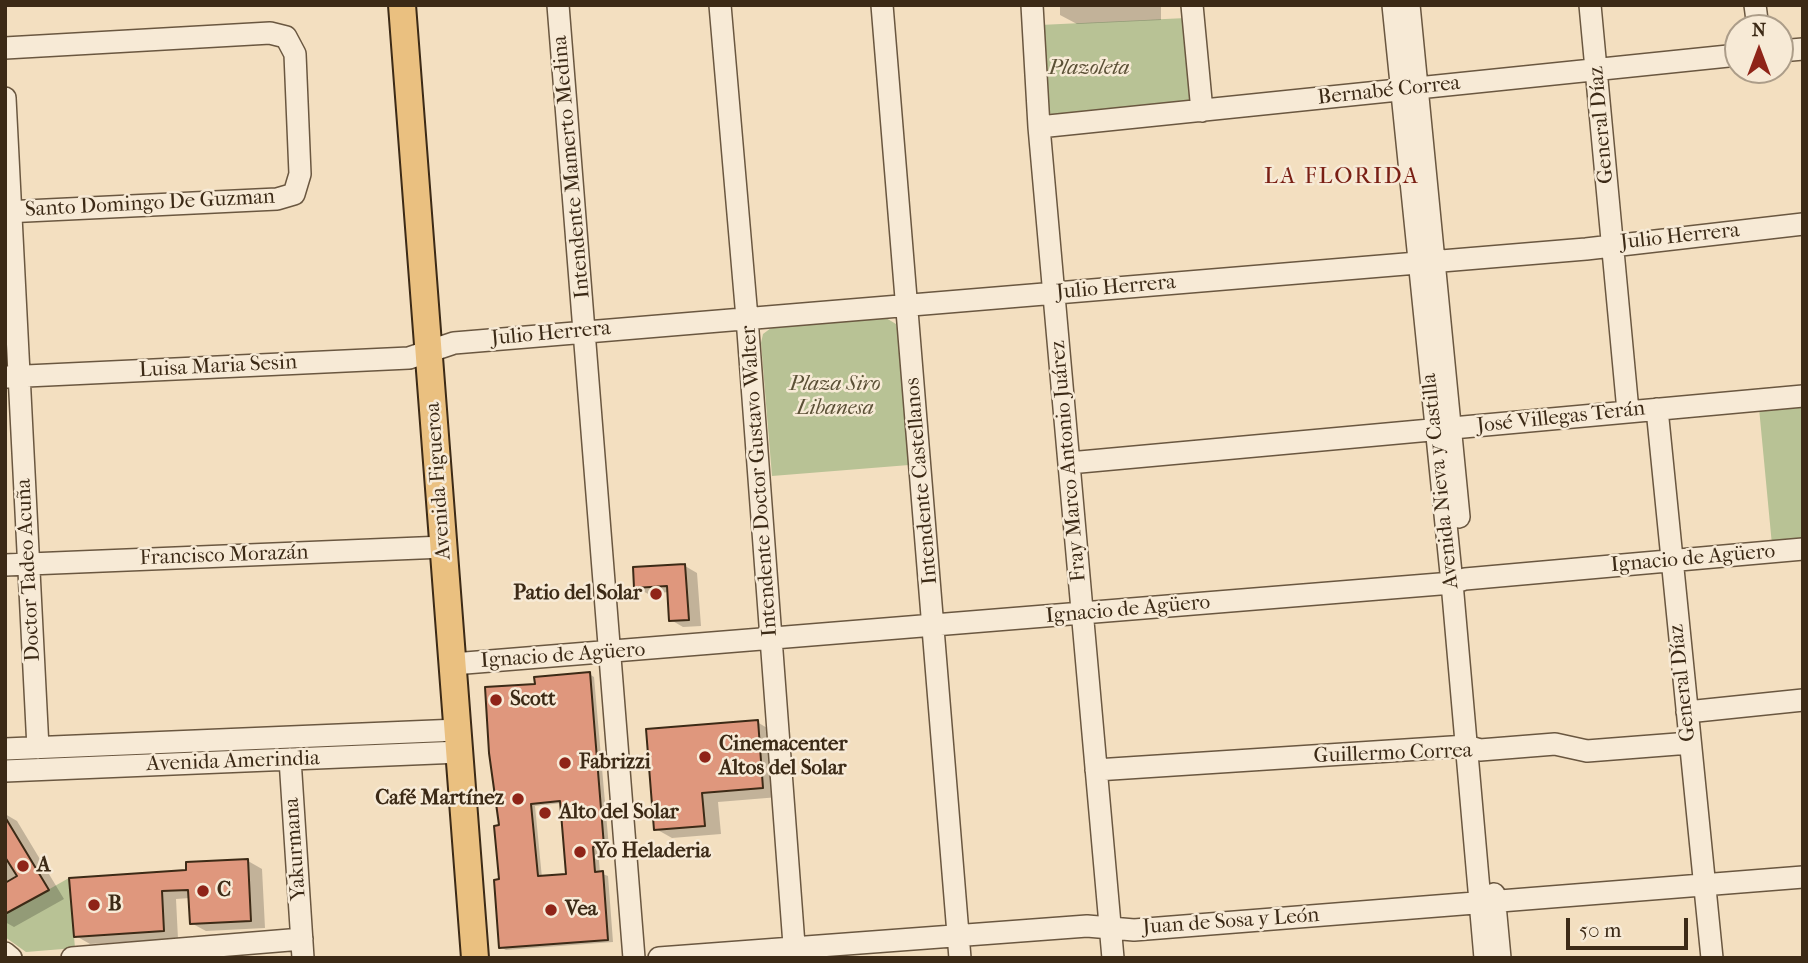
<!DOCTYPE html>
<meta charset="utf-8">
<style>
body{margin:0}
#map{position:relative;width:1808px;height:963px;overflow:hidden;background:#f3dfc0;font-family:"IM FELL French Canon",serif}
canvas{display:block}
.frame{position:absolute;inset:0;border:7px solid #3c2a16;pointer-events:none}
.north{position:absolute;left:1724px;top:14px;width:70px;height:70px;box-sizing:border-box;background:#f7ead6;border:2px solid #ac9d89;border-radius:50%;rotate:0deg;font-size:19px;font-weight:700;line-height:28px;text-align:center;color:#3c2a16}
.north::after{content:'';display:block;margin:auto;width:24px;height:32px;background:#8f2418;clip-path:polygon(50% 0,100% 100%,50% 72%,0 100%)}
.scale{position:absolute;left:1566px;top:918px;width:122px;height:32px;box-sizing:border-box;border:4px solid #3c2a16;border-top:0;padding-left:9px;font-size:21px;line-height:24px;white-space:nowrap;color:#3c2a16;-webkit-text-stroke:5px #f7ead6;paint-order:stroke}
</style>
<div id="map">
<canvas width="1808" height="963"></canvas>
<div class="frame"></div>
<div class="north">N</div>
<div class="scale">50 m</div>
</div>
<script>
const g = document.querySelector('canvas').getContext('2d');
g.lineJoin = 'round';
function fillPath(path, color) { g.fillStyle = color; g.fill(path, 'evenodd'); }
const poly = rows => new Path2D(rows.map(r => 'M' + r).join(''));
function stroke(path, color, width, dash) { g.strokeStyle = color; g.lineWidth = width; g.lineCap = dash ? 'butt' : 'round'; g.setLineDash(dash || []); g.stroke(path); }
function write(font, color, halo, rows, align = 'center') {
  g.font = font + ' "IM FELL French Canon",serif'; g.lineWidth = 5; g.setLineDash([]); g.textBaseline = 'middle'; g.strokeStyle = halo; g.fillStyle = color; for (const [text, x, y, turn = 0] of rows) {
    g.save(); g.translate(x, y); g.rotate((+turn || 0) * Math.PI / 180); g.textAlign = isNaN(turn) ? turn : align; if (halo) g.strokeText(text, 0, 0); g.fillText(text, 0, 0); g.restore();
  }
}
fillPath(poly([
 [1186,18,1190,102,1056,117,1046,111,1040,25],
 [886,318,896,324,899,336,909,465,772,476,761,343,763,334,771,328],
 [1803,404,1803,541,1772,545,1759,408],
 [69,878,75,948,26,952,5,937,5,914]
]), '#b8c295');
fillPath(poly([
 [1060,5,1161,5,1161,20,1077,24,1060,15],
 [685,566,697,573,701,626,683,627,671,620,669,592,648,594,636,587],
 [589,674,594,677,609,848,598,849,600,873,608,876,613,942,506,950,500,947,501,827,537,685],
 [562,803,568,876,542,878,535,806],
 [757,722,774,732,779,797,718,802,721,834,672,838,656,829],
 [5,814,17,821,64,899,14,927,5,922],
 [248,861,262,869,265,928,206,931,191,923,190,898,176,899,178,939,90,944,76,936,188,872]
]), '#0003');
const building = poly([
 [685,564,689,620,669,621,667,586,634,588,633,567,685,564],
 [590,672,604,846,593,847,595,872,603,871,608,940,499,948,494,880,499,879,494,826,499,825,489,753,485,687,535,684,534,677,590,672],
 [560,801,566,874,538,876,531,804,560,801],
 [758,720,763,788,702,793,705,826,654,830,646,729,758,720],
 [5,817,49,890,5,914,5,883,17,876,5,857,5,817],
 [248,859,251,921,190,924,188,890,162,891,164,931,74,937,69,878,186,870,186,862,248,859]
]);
fillPath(building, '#df977d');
stroke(building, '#3c2a16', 2);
const minor = poly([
 [558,5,634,958],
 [720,5,747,318,795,958],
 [882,5,960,958],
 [1032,5,1039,127,1113,958],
 [1192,5,1202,111],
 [1393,5,1452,583,1485,958],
 [1409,5,1459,517],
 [1590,5,1628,411],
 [1755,5,1758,28],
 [5,48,270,33,286,37,295,54,300,174,294,194,277,199,5,212],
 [1780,51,1803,49],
 [5,98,38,748],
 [1039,127,1738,55],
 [5,377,409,358,454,343,1586,249,1803,224],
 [1657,409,1712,958],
 [1069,463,1803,396],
 [5,565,444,547],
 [453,664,1452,583,1465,579,1803,549],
 [1687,712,1803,700],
 [5,749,458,730],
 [290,759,303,958],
 [1096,770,1467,746,1480,750,1555,744,1587,751,1690,743],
 [5,771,460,752],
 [1494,894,1500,958],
 [5,953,11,958],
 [72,958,302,939],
 [659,958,1087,926,1134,930,1803,877]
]);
const major = poly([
 [402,5,475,958]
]);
stroke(minor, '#6a5740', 24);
stroke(major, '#3c2a16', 30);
stroke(minor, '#f7ead6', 21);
stroke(major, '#eac080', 26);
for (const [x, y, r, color] of [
 [656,594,7,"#8f2418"],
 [496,700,7,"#8f2418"],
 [705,757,7,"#8f2418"],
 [565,763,7,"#8f2418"],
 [518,799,7,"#8f2418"],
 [545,813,7,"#8f2418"],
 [580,852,7,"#8f2418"],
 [23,866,7,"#8f2418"],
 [203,891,7,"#8f2418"],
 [94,905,7,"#8f2418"],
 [551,910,7,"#8f2418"]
]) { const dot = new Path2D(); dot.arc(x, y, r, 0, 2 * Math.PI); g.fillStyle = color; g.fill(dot); stroke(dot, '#f7ead6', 2.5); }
write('italic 21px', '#5b5036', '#f7ead6', [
 ["Plazoleta",1089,69],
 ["Plaza Siro",835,385],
 ["Libanesa",835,409]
]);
write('21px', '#3c2a16', '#f7ead6', [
 ["Bernabé Correa",1389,91,-6],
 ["General Díaz",1602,125,-95],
 ["Intendente Mamerto Medina",572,167,-95],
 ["Santo Domingo De Guzman",150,204,-3],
 ["Julio Herrera",1680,237,-6],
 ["Julio Herrera",1116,288,-5],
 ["Julio Herrera",551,334,-5],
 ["Luisa Maria Sesin",218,367,-3],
 ["José Villegas Terán",1561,418,-6],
 ["Fray Marco Antonio Juárez",1069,461,-95],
 ["Avenida Figueroa",439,481,-94],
 ["Intendente Doctor Gustavo Walter",760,481,-94],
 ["Intendente Castellanos",922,481,-95],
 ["Avenida Nieva y Castilla",1441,481,-96],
 ["Francisco Morazán",224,556,-2],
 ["Ignacio de Agüero",1693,559,-5],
 ["Doctor Tadeo Acuña",29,570,-93],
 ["Ignacio de Agüero",1128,610,-5],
 ["Ignacio de Agüero",563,656,-4],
 ["General Díaz",1683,683,-96],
 ["Guillermo Correa",1393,754,-2],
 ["Avenida Amerindia",233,762,-2],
 ["Yakurmana",296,849,-94],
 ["Juan de Sosa y León",1231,922,-4]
]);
write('bold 21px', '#3c2a16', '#f7ead6', [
 ["Patio del Solar",642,594,"right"],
 ["Scott",510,700],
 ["Cinemacenter",719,745],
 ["Altos del Solar",719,769],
 ["Fabrizzi",579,763],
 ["Café Martínez",504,799,"right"],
 ["Alto del Solar",559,813],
 ["Yo Heladeria",594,852],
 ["A",37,866],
 ["C",217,891],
 ["B",108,905],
 ["Vea",565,910]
], 'left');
g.letterSpacing = '2px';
write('23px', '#7a1f14', '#f7ead6', [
 ["LA FLORIDA",1342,177]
]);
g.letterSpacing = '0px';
</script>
